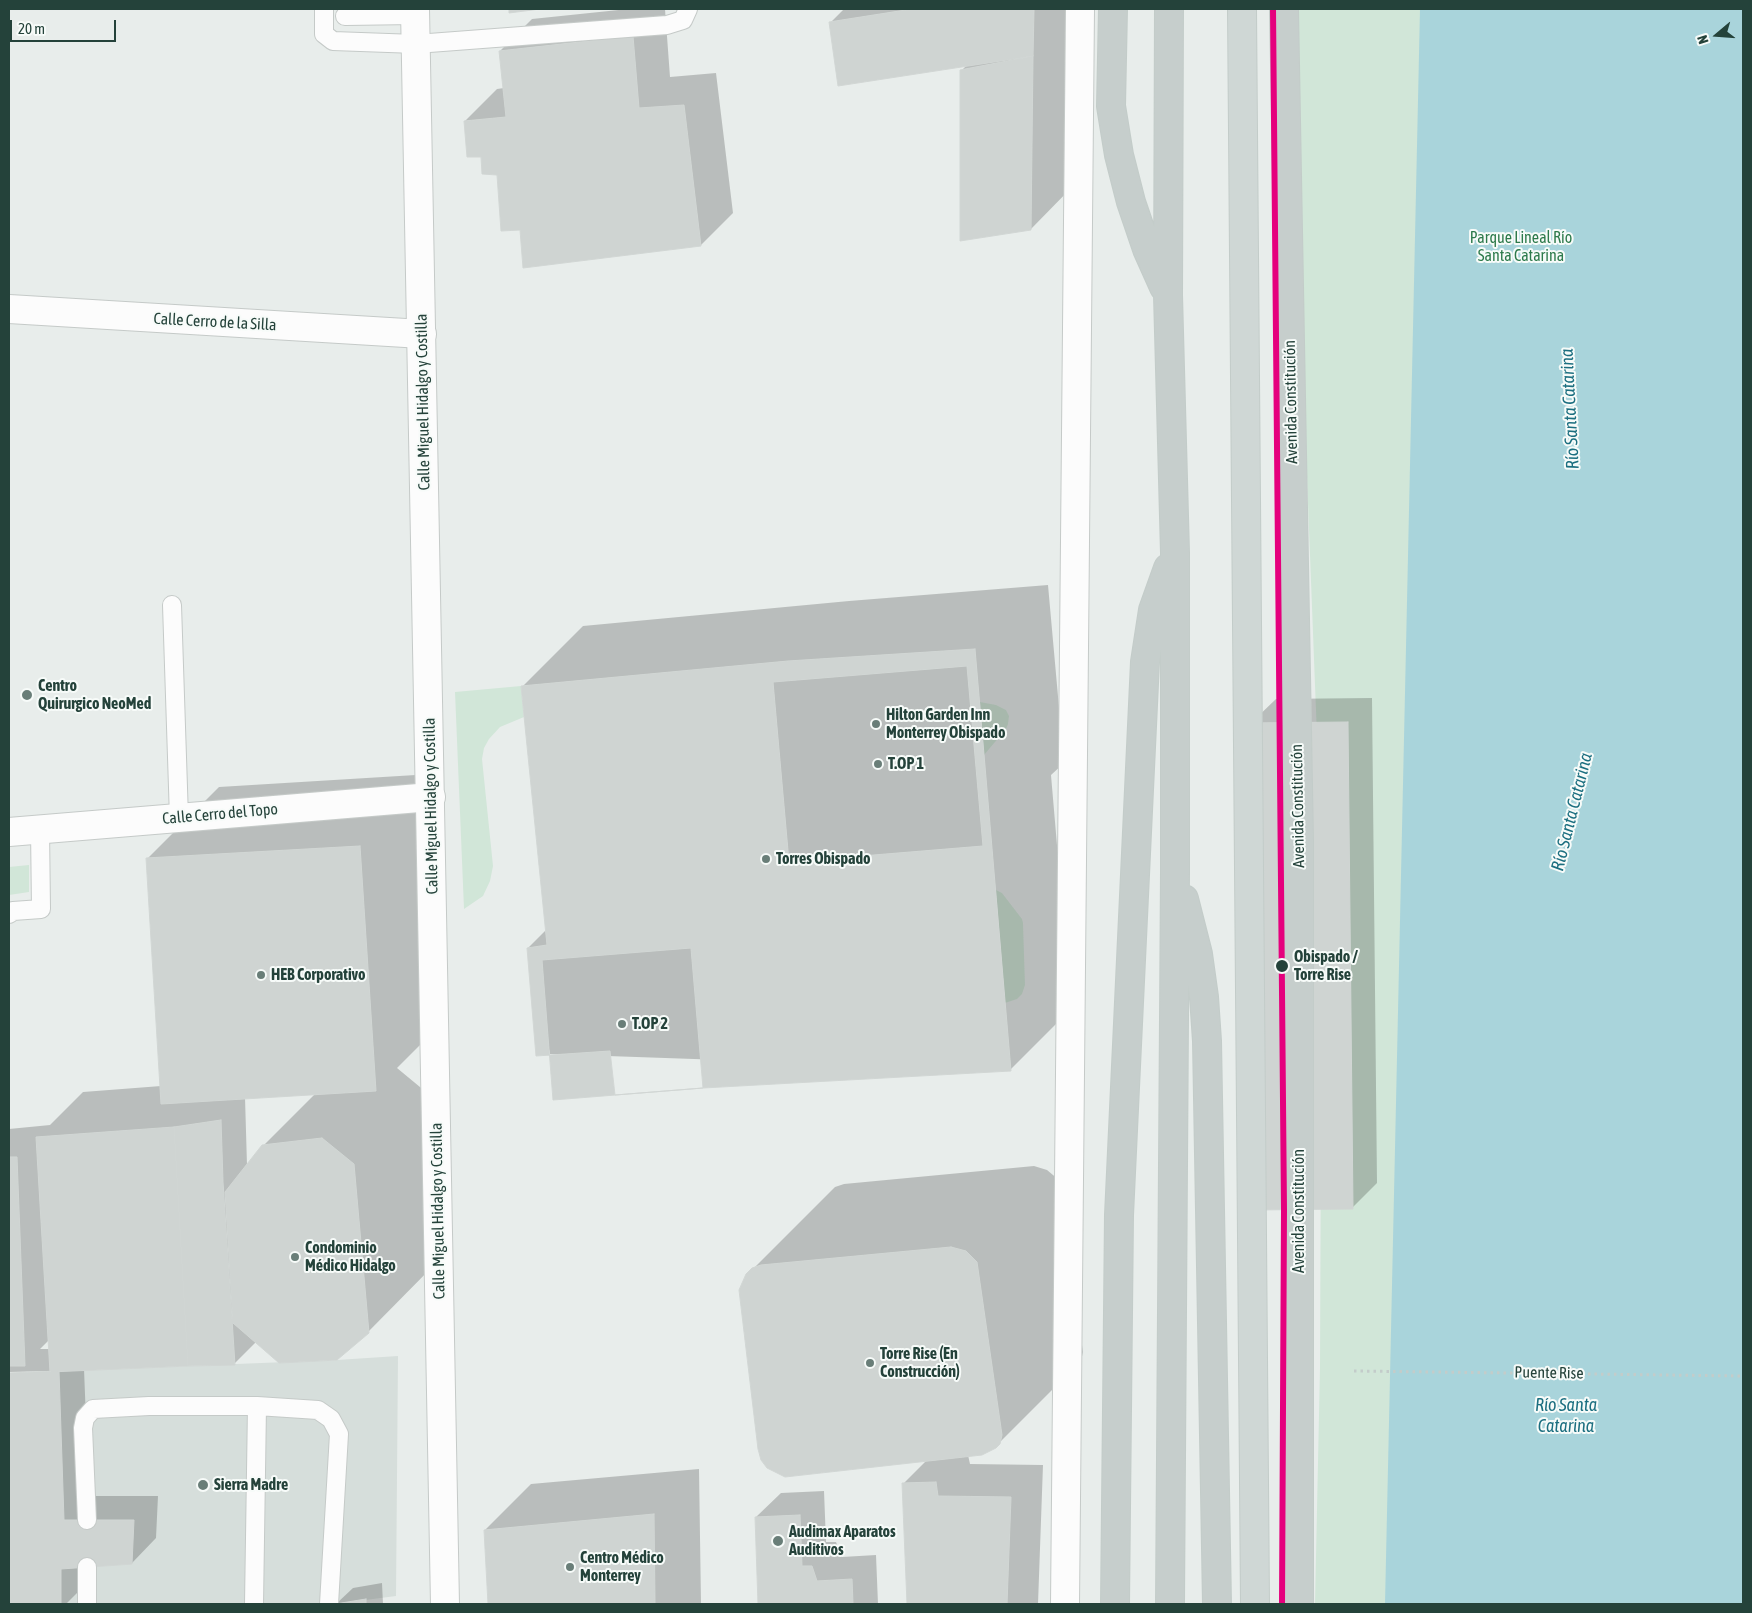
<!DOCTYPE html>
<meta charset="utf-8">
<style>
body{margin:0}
#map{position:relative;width:1752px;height:1613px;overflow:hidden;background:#e8edeb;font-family:"Asap Condensed",sans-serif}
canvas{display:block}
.frame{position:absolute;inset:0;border:10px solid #24423a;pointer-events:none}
.north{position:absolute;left:1692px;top:10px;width:50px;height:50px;-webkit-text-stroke:4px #f7fbf9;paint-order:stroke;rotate:252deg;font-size:14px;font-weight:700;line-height:20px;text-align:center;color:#24423a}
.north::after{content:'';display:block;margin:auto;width:18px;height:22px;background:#24423a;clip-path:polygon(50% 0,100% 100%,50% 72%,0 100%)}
.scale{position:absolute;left:10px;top:20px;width:106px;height:22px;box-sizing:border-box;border:2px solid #24423a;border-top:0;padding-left:6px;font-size:15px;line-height:18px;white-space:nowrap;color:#24423a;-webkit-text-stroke:4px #f7fbf9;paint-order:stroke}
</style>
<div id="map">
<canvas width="1752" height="1613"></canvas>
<div class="frame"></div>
<div class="north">N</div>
<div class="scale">20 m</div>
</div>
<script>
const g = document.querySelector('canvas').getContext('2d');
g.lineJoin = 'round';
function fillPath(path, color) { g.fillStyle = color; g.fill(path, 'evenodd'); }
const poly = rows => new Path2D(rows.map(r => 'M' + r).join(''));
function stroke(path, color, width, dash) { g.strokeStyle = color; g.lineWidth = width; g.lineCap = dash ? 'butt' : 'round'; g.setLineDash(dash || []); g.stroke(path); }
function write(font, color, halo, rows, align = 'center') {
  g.font = font + ' "Asap Condensed",sans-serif'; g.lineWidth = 4; g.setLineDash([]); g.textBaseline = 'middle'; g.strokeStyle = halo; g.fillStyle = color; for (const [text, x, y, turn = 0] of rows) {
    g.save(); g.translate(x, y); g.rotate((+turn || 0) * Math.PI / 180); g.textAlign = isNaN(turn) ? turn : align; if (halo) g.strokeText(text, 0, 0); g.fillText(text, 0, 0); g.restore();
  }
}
fillPath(poly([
 [398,1356,396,1596,335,1604,9,1604,9,1373,337,1360]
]), '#d6dedb');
fillPath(poly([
 [1289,9,1743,9,1743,1604,1315,1604,1320,1368,1322,867],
 [521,686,524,717,500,727,489,739,484,748,482,759,493,866,490,881,483,896,464,909,455,692],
 [980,702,996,705,1006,710,1009,716,1008,724,1006,729,984,755],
 [29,865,29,892,9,895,9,867],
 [996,890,1002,893,1022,919,1023,923,1025,985,1022,994,1017,999,1005,1003]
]), '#d1e6d8');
fillPath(poly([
 [1420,9,1743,9,1743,1604,1385,1604]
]), '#a9d4db');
fillPath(poly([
 [628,9,665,9,670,77,716,73,733,213,701,245,521,229,499,174,482,156,465,121,497,89,504,88,500,51,532,19],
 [844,9,1079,9,1076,183,1031,229,961,71,967,65,830,23],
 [1048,585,1064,763,1051,775,1071,1009,1010,1070,550,1054,528,948,547,929,522,687,583,626,849,601],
 [1372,698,1377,1183,1352,1208,1251,723,1276,699],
 [432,774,447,1018,397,1068,426,1092,440,1259,368,1332,256,1342,235,1363,84,1369,89,1496,158,1496,156,1538,132,1563,85,1566,85,1585,66,1604,9,1604,9,1375,51,1373,51,1371,9,1372,9,1129,50,1125,83,1092,161,1086,147,859,219,787],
 [316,1093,263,1146,247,1165,245,1097],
 [49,1340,50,1349,40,1349],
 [1034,1166,1047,1170,1059,1180,1083,1352,1081,1361,995,1447,968,1455,970,1464,1043,1465,1038,1604,908,1604,903,1484,927,1460,753,1269,835,1187,844,1184],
 [699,1469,701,1604,489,1604,485,1530,531,1484],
 [824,1491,826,1542,836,1542,842,1557,876,1555,878,1604,759,1604,756,1517,781,1493],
 [382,1583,383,1604,336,1604,353,1588]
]), '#0003');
const building = poly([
 [509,9,540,9,509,13,509,9],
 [912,9,1034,9,1033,56,838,86,829,22,912,9],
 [633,36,639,108,684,105,701,246,523,268,520,230,501,231,497,175,482,174,481,157,467,157,464,121,506,117,499,51,633,36],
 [1033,56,1031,230,960,241,960,70,1033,56],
 [975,649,1011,1071,703,1088,615,1095,610,1051,536,1056,527,948,547,945,521,686,788,661,975,649],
 [967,666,983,846,789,862,773,682,967,666],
 [1348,722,1353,1209,1254,1210,1250,723,1348,722],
 [360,846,376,1091,161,1104,146,858,360,846],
 [691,948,703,1088,553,1100,542,960,691,948],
 [221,1120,223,1182,235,1365,188,1366,174,1127,221,1120],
 [174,1127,188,1366,50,1372,36,1137,174,1127],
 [322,1138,354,1164,369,1333,337,1360,279,1363,233,1323,225,1192,262,1145,322,1138],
 [9,1157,17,1157,25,1366,9,1366,9,1157],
 [951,1247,966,1251,977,1262,1002,1435,1000,1444,996,1448,982,1455,785,1477,767,1468,761,1460,758,1449,739,1290,746,1274,752,1268,761,1265,951,1247],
 [59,1371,64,1520,134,1520,132,1564,61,1569,61,1604,9,1604,9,1373,59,1371],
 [936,1482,938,1496,1011,1497,1007,1604,907,1604,902,1483,936,1482],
 [654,1514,655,1604,488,1604,484,1530,654,1514],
 [800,1515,802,1566,812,1566,817,1581,852,1579,853,1604,758,1604,755,1517,800,1515],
 [366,1599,366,1604,335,1604,366,1599]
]);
fillPath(building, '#cfd4d2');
stroke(building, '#d1d6d4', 1);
const service = poly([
 [324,9,324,34,333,41,416,44,667,25,683,20,688,9],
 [345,16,415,15],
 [172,605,179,818],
 [9,914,13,911,41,909,40,829],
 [87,1520,83,1428,85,1418,93,1409,149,1406,257,1406,318,1410,331,1419,339,1434,329,1604],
 [87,1567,87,1604],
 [254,1604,257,1406]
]);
const minor = poly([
 [9,309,422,334],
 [9,832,431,797]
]);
const tertiary = poly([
 [415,9,445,1604],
 [1065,1604,1080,9]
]);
const primary = poly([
 [1242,9,1255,1604]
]);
const trunk = poly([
 [1113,9,1111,106,1119,155,1131,202,1147,249,1164,287],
 [1169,9,1168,295,1175,553,1175,872,1170,1604],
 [1284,9,1299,841,1299,1604],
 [1184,899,1198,954,1204,997,1207,1041,1217,1604],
 [1115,1604,1119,1215,1145,662,1153,610,1168,568]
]);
stroke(service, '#c5cac8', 20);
stroke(minor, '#c5cac8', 30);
stroke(tertiary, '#c5cac8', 30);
stroke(primary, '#c3ccc9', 30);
stroke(trunk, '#c3ccc9', 30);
stroke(poly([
 [1354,1371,1743,1376]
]), '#c3ccca', 3, [2.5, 4]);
stroke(service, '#fcfcfc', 18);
stroke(minor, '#fcfcfc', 28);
stroke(tertiary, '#fcfcfc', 28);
stroke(primary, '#cfd7d5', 28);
stroke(trunk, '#c6cecc', 28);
stroke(poly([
 [1273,9,1284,1209,1282,1604]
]), '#e5007d', 6);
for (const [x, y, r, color] of [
 [27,695,6,"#697e78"],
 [876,724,5,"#697e78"],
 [878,764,5,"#697e78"],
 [766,859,5,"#697e78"],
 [1282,966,7,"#24423a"],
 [261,975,5,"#697e78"],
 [622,1024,5,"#697e78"],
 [295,1257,5,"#697e78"],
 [870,1363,5,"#697e78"],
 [203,1485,6,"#697e78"],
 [778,1541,6,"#697e78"],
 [570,1567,5,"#697e78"]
]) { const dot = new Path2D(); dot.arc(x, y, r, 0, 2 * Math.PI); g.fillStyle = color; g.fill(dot); stroke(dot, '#f7fbf9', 2); }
write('16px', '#2d7a4b', '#f7fbf9', [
 ["Parque Lineal Río",1521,238],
 ["Santa Catarina",1521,256]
]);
write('16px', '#24423a', '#f7fbf9', [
 ["Calle Cerro de la Silla",215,322,3],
 ["Calle Miguel Hidalgo y Costilla",423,402,-91],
 ["Avenida Constitución",1291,402,-91],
 ["Calle Miguel Hidalgo y Costilla",431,806,-91],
 ["Avenida Constitución",1298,806,-91],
 ["Calle Cerro del Topo",220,814,-5],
 ["Calle Miguel Hidalgo y Costilla",438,1211,-91],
 ["Avenida Constitución",1299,1211,-90],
 ["Puente Rise",1549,1373,1]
]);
write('bold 16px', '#24423a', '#f7fbf9', [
 ["Centro",38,686],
 ["Quirurgico NeoMed",38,704],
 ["Hilton Garden Inn",886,715],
 ["Monterrey Obispado",886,733],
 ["T.OP 1",888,764],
 ["Torres Obispado",776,859],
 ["HEB Corporativo",271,975],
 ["T.OP 2",632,1024],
 ["Condominio",305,1248],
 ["Médico Hidalgo",305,1266],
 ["Torre Rise (En",880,1354],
 ["Construcción)",880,1372],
 ["Sierra Madre",214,1485],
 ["Audimax Aparatos",789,1532],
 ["Auditivos",789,1550],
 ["Centro Médico",580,1558],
 ["Monterrey",580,1576]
], 'left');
write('bold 16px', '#24423a', '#f7fbf9', [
 ["Obispado /",1294,957],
 ["Torre Rise",1294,975]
], 'left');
write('italic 18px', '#1c6f80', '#f7fbf9', [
 ["Río Santa Catarina",1570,409,-93],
 ["Río Santa Catarina",1572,812,-76],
 ["Río Santa",1566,1405],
 ["Catarina",1566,1426]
]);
</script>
